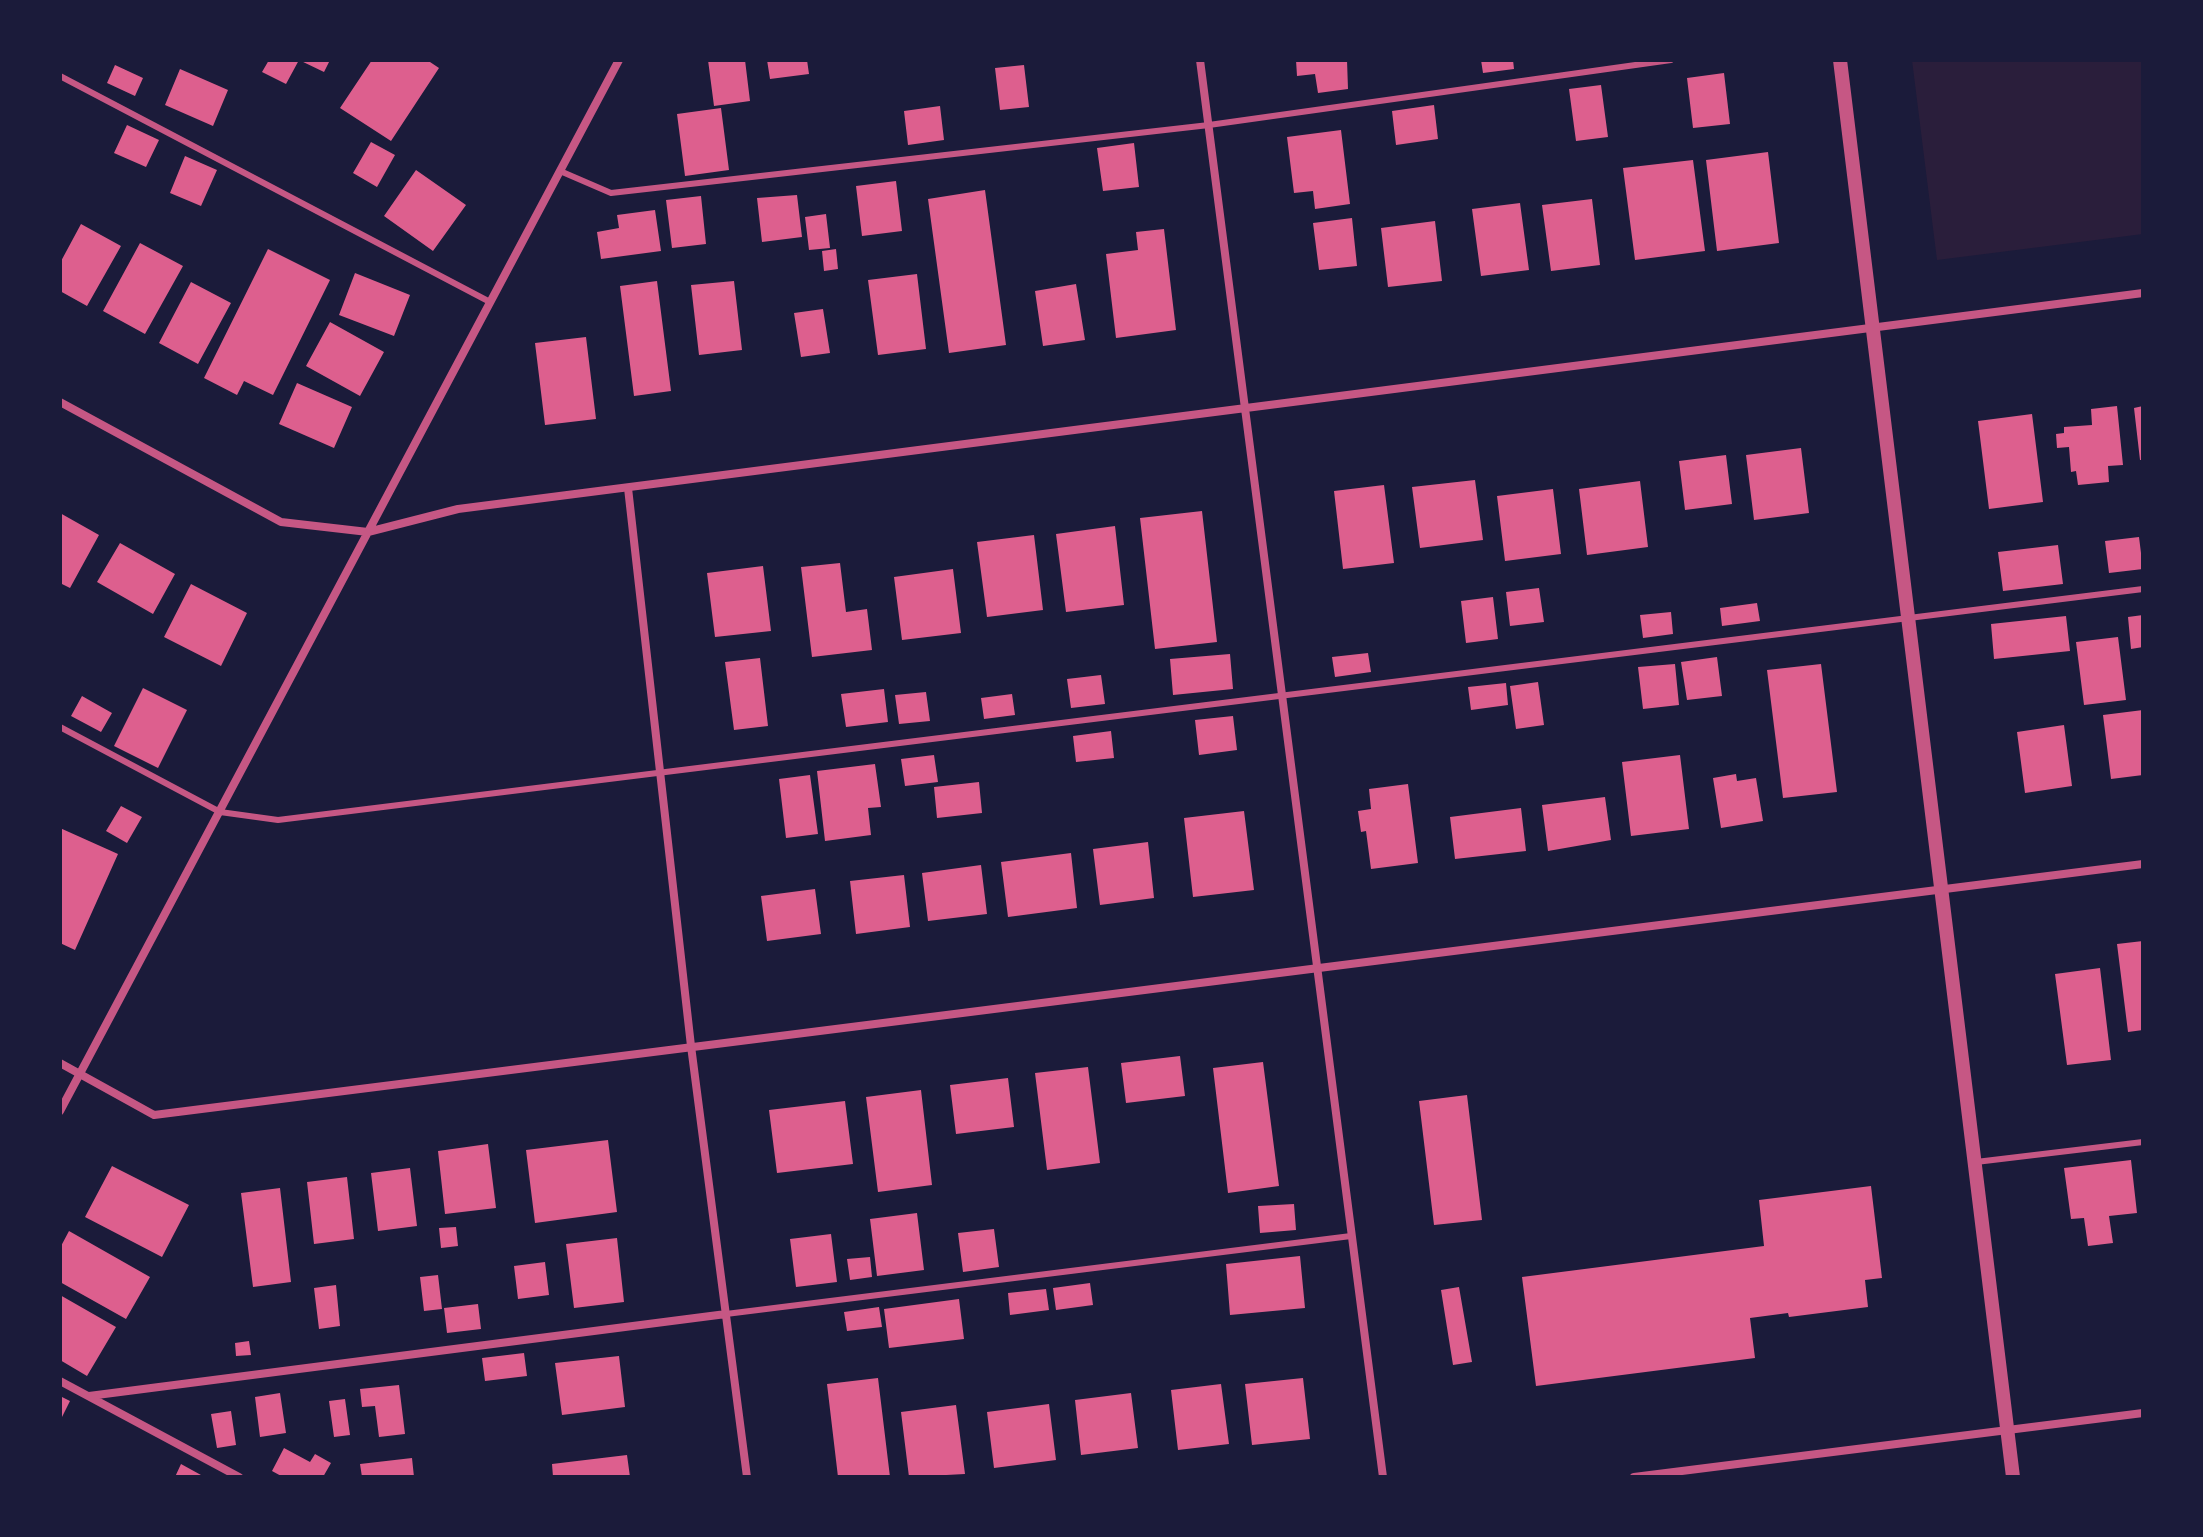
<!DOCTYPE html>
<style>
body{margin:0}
#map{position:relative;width:2203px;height:1537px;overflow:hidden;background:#1b1b3a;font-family:"Varela Round",sans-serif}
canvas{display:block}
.frame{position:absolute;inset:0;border:62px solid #1b1b3a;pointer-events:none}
</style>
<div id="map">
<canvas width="2203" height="1537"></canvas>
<div class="frame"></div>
</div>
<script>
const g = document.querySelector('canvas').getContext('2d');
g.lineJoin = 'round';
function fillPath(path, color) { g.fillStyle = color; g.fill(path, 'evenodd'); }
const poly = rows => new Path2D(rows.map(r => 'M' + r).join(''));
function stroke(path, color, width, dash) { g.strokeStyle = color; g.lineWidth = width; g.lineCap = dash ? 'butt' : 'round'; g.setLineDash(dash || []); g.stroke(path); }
fillPath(poly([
 [1912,60,2143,60,2143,234,1937,260]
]), '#2a1e3b');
fillPath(poly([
 [269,60,299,60,286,84,262,72],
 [299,60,330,60,324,72],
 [372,60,427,60,439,68,391,141,340,108],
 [708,60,745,60,750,101,714,106],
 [767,60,807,60,809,74,770,79],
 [1296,60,1347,60,1348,89,1318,93,1315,74,1297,76],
 [1481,60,1513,60,1514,69,1483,73],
 [115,65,143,78,135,96,107,83],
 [1024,65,1029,107,1000,110,995,68],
 [180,69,228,90,213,126,165,105],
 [1724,73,1730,124,1693,128,1687,78],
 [1601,85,1608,137,1576,141,1569,89],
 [1434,105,1438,139,1396,145,1392,111],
 [940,106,944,140,908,145,904,111],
 [721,108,729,170,685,176,677,114],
 [127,125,159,140,146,167,114,153],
 [1341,130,1350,204,1315,209,1313,191,1294,193,1287,137],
 [371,142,395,155,377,187,353,173],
 [1134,143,1139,187,1103,191,1097,148],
 [1768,152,1779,243,1717,251,1706,160],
 [185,156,217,170,201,206,170,193],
 [1693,160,1705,251,1635,260,1623,168],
 [416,170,466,205,433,251,384,216],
 [896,181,902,231,862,236,856,186],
 [985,190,1006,345,949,353,928,199],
 [797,195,802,237,762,242,757,198],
 [701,196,706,244,672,248,666,200],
 [1592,199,1600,265,1551,271,1542,205],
 [1520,203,1529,270,1481,276,1472,209],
 [655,210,661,251,601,259,597,232,619,228,617,215],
 [826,214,830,248,809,250,805,217],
 [1352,218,1357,266,1319,270,1313,223],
 [1435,221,1442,281,1388,287,1381,228],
 [81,224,121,246,87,306,60,291,60,263],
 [1164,229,1176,330,1116,338,1106,254,1138,250,1136,232],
 [140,243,183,266,145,334,103,311],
 [268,249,330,280,273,395,244,381,237,395,204,378],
 [836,249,838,269,824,271,822,251],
 [355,273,410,295,394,336,339,315],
 [917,274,926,349,878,355,868,280],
 [657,281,671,391,634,396,620,286],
 [734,281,742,350,699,355,691,285],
 [191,282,231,303,198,364,159,343],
 [1076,284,1085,340,1043,346,1035,291],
 [823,309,830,353,801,357,794,313],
 [330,322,384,352,360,396,306,366],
 [586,337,596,419,545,425,535,343],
 [297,383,352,407,334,448,279,424],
 [2117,406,2123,465,2108,466,2109,482,2078,485,2076,471,2071,472,2069,447,2057,448,2056,434,2064,433,2064,427,2092,425,2091,409],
 [2143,406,2143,460,2140,460,2134,408],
 [2032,414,2043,502,1989,509,1978,421],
 [1801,448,1809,513,1754,520,1746,455],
 [1726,455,1732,504,1685,510,1679,461],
 [1475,480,1483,540,1420,548,1412,487],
 [1640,481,1648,547,1587,555,1579,489],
 [1384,485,1394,563,1343,569,1334,491],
 [1553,489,1561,554,1505,561,1497,496],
 [1202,511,1217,642,1155,649,1140,518],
 [60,513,99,535,70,588,60,583],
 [1115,526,1124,605,1066,612,1056,534],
 [1034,535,1043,610,987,617,977,542],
 [2139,537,2143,569,2109,573,2105,541],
 [120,543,175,574,153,614,97,582],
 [2058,545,2063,584,2003,591,1998,552],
 [840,563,846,612,867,609,872,650,812,657,801,567],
 [763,566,771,631,715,637,707,573],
 [953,569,961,633,902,640,894,577],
 [191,584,247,613,221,666,164,637],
 [1539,588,1544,622,1510,626,1506,592],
 [1493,597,1498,639,1466,643,1461,601],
 [1757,603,1760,621,1722,626,1720,608],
 [1671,612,1673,634,1643,638,1640,615],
 [2143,615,2143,647,2131,649,2128,617],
 [2066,616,2070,651,1994,659,1991,624],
 [2118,637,2126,700,2084,705,2076,642],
 [1368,653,1371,672,1335,677,1332,657],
 [1230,654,1233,689,1173,695,1170,659],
 [1717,657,1722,696,1687,700,1681,662],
 [760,658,768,726,734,730,725,662],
 [1675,664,1679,705,1643,709,1638,667],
 [1821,664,1837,792,1783,798,1767,670],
 [1101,675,1105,704,1071,708,1067,679],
 [1538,682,1544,725,1516,729,1510,686],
 [1506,683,1508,705,1471,710,1468,687],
 [143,688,187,710,158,768,114,746],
 [884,689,888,722,846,727,841,694],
 [926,692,930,721,899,724,895,695],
 [1012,694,1015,715,984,719,981,698],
 [82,696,112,713,101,732,71,716],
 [2143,710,2143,775,2111,779,2103,715],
 [1233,716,1237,750,1199,755,1195,720],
 [2064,725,2072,786,2025,793,2017,732],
 [1111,731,1114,758,1076,762,1073,736],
 [934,755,938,782,905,786,901,759],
 [1680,755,1689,829,1631,836,1622,762],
 [875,764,881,807,868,808,871,835,825,841,817,771],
 [1736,774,1737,781,1756,778,1763,821,1721,828,1713,778],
 [810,775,818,834,786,838,779,779],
 [979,782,982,813,937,818,934,787],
 [1408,784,1418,863,1371,869,1366,831,1361,832,1358,811,1371,809,1369,789],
 [1605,797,1611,840,1548,851,1542,805],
 [121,806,142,817,127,843,106,831],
 [1521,808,1526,851,1455,859,1450,817],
 [1244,811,1254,890,1193,897,1184,818],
 [60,828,118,854,75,950,60,943],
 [1148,842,1154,898,1100,905,1093,849],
 [1071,853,1077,908,1008,917,1001,862],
 [981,865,987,914,928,921,922,873],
 [904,875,910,927,856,934,850,881],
 [815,889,821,934,767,941,761,896],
 [2143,941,2143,1030,2128,1032,2117,944],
 [2100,968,2111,1060,2067,1065,2055,974],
 [1180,1056,1185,1096,1126,1103,1121,1063],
 [1263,1062,1279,1186,1228,1193,1213,1068],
 [1088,1067,1100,1163,1047,1170,1035,1073],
 [1008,1078,1014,1127,956,1134,950,1085],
 [921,1090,932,1185,878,1192,866,1097],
 [1467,1095,1482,1220,1434,1225,1419,1101],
 [845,1101,853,1164,777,1173,769,1110],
 [608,1140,617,1212,535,1223,526,1150],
 [488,1144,496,1208,445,1214,438,1151],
 [2131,1160,2137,1213,2109,1216,2113,1243,2088,1246,2084,1218,2071,1219,2064,1168],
 [112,1166,189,1205,162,1257,85,1217],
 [410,1168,417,1226,378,1231,371,1173],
 [347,1177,354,1239,314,1244,307,1182],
 [1871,1186,1882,1278,1865,1280,1868,1307,1789,1317,1788,1313,1750,1318,1755,1358,1536,1386,1522,1277,1764,1246,1759,1200],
 [280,1188,291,1282,253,1287,241,1193],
 [1294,1204,1296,1230,1260,1233,1258,1206],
 [917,1213,924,1270,877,1276,870,1219],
 [456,1227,458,1246,441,1248,439,1228],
 [994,1229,999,1267,963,1272,958,1233],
 [69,1231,150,1277,126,1319,60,1282,60,1248],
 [831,1234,837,1282,796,1287,790,1239],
 [617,1238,624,1302,574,1308,566,1244],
 [1300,1256,1305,1308,1230,1315,1226,1264],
 [870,1257,872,1277,850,1280,847,1259],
 [545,1262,549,1295,518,1299,514,1266],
 [438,1275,442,1309,424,1311,420,1277],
 [1090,1283,1093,1305,1056,1310,1053,1288],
 [336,1285,340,1326,319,1329,314,1288],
 [1459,1287,1472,1362,1453,1365,1441,1290],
 [1046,1289,1049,1310,1010,1315,1008,1293],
 [60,1295,116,1327,87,1376,60,1360],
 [959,1299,964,1339,889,1348,884,1309],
 [478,1304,481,1329,447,1333,444,1308],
 [879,1307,882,1327,847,1331,844,1312],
 [249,1341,251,1355,236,1356,235,1343],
 [524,1353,527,1376,485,1381,482,1358],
 [619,1356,625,1407,562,1415,555,1363],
 [878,1378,890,1477,838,1477,827,1384],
 [1303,1378,1310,1439,1252,1445,1245,1384],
 [1221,1384,1229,1444,1178,1450,1171,1390],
 [399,1385,405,1434,379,1437,375,1406,362,1407,360,1389],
 [280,1393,286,1433,260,1437,255,1397],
 [1131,1393,1138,1448,1081,1455,1075,1400],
 [60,1396,70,1401,60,1421],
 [345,1399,350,1435,334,1437,329,1401],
 [1049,1404,1056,1460,994,1468,987,1412],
 [956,1405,965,1474,909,1477,901,1412],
 [231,1411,236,1445,217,1448,211,1414],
 [284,1448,310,1462,315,1454,331,1463,323,1477,283,1477,272,1471],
 [627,1455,630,1477,553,1477,552,1464],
 [412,1458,414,1477,362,1477,360,1464],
 [181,1464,201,1475,200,1477,175,1477]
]), '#dd5f8e');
stroke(poly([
 [60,76,490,302],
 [560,171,611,193,1209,125,1671,60],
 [60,727,220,812,278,820,2143,589],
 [1976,1162,2143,1142],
 [726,1314,1351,1236]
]), '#c65784', 6);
stroke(poly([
 [1200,60,1383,1477],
 [60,402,281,522,368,532,458,509,2143,293],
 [628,488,691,1046,747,1477],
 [60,1063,154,1115,2143,864],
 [60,1111,619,60],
 [60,1381,239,1477],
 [89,1396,726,1314],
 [1634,1477,2143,1413]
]), '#c65784', 8);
stroke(poly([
 [1840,60,2013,1477]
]), '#c65784', 14);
</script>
